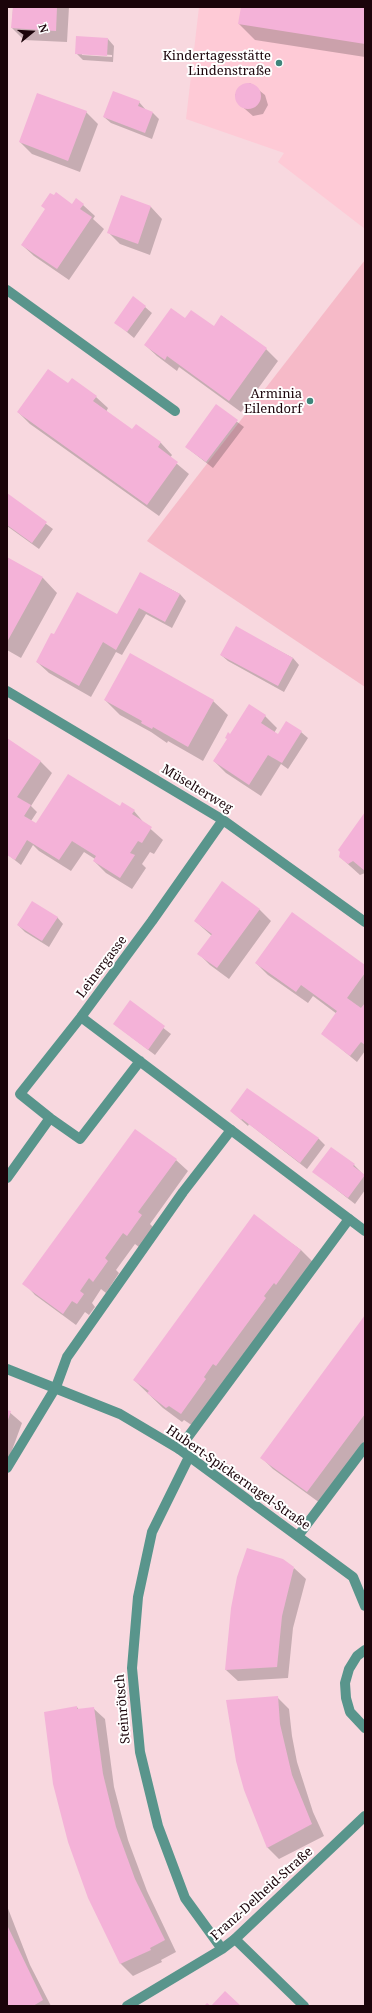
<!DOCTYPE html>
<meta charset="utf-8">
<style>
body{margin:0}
#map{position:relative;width:372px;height:2013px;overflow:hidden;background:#f8d8df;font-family:"Noto Serif",serif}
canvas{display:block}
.frame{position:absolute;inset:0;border:8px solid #1b040a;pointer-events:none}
.north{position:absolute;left:12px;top:12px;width:40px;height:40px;-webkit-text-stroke:3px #fff;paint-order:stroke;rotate:72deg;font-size:11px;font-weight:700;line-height:16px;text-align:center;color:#1b040a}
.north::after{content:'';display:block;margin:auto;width:14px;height:18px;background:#1b040a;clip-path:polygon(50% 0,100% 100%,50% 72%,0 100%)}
</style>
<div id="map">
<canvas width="372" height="2013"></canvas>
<div class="frame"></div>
<div class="north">N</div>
</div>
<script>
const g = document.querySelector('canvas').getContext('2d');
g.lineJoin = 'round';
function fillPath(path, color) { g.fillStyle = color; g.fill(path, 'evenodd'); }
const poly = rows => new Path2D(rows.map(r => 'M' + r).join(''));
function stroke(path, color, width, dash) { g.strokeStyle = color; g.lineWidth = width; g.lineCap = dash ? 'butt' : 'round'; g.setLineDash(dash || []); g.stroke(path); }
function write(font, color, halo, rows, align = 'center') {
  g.font = font + ' "Noto Serif",serif'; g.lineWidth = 4; g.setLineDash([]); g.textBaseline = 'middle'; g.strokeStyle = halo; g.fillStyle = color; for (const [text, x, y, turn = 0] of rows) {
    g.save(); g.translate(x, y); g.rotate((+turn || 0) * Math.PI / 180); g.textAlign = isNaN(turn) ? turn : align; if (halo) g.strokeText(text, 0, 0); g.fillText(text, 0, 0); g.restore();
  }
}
fillPath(poly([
 [199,7,365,7,365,229,278,162,284,153,186,119]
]), '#fecad6');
fillPath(poly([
 [365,260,365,687,147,541]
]), '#f6bac8');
fillPath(poly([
 [13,7,69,7,67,42,24,40,12,28],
 [242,7,365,7,365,57,255,40,239,24],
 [108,39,114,46,113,62,83,60,76,53],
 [82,53,112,55,112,57,82,55],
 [250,83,265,95,268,105,263,114,253,116,238,103,235,95,240,87],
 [139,102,146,110,153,113,159,119,152,139,111,123,104,117],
 [86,112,98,124,80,172,32,154,20,142],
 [121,196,151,207,162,219,150,255,120,244,109,233],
 [54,197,73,205,83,205,95,216,93,219,104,229,69,280,34,256,22,245],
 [145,307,152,313,134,338,115,322],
 [222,316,266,349,278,361,241,412,179,367,177,371,157,356,145,345,186,320,214,327],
 [72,379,96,397,108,408,106,412,133,431,136,426,161,443,172,455,170,458,189,474,159,516,30,424,18,412,69,384],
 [216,406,244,427,213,468,186,447],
 [7,495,53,529,39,549,7,526],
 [7,558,43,578,57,593,21,658,7,650],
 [140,573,180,594,186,601,172,628,146,614,122,655,116,652,91,697,49,673,37,662,55,636,118,616],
 [237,628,293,658,299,665,284,692,228,661,221,655],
 [105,700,213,701,228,715,203,761,168,741,167,743,151,732,120,715],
 [249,706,265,716,277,728,274,733,283,738,301,732,308,738,288,769,281,764,261,796,226,773,214,761],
 [7,740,40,761,52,773,31,806,37,812,31,821,36,825,120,808,134,811,145,824,163,840,154,854,150,852,142,864,146,868,132,889,106,873,94,861,95,859,84,852,71,871,39,851,33,845,21,865,7,854],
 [365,814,365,873,360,875,340,857,341,852],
 [223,883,260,910,271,921,229,979,210,965,199,954,212,936,195,921],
 [57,917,63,924,49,947,25,932,18,925],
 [256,963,365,966,365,1051,357,1062,322,1033,337,1014,313,996,308,1003,268,975],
 [130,1002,171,1034,155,1055,114,1024],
 [247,1089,319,1139,325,1145,307,1169,249,1124,248,1126,231,1111],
 [331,1148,354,1165,365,1176,365,1190,355,1204,314,1172],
 [176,1160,188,1171,150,1224,153,1227,139,1247,135,1244,116,1270,119,1273,106,1293,101,1289,92,1303,95,1307,89,1315,85,1312,76,1325,35,1295,24,1283],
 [254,1216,301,1250,316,1265,196,1428,184,1420,182,1422,163,1408,134,1380],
 [365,1317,365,1442,320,1503,273,1469,262,1458],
 [7,1410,22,1423,7,1464],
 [294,1568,306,1579,293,1628,288,1678,238,1681,226,1670],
 [277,1697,289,1709,292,1736,297,1762,313,1812,324,1836,279,1859,267,1847],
 [77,1707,79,1710,93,1708,105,1719,114,1787,128,1840,147,1891,176,1952,161,1960,162,1962,133,1976,121,1964,89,1898],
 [7,1906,30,1965,51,2006,7,2006]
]), '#0003');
fillPath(poly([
 [13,7,57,7,56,31,11,28],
 [241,7,365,7,365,44,238,24],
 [76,36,108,38,107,56,75,54],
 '235 96a13 13 0 1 1 26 0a13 13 0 1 1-26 0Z',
 [113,91,140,101,138,106,153,112,145,133,103,117],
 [37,93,87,111,68,161,19,142],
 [56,192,72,204,76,198,84,204,80,209,92,217,57,269,21,245,45,209,41,206,50,193,54,195],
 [121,195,151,206,138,244,107,233],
 [133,296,146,306,127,332,114,323],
 [171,308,185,318,191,310,214,326,221,315,267,348,229,401,167,356,165,360,144,345],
 [48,369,68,383,72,378,97,396,93,401,132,429,136,424,161,442,158,447,178,462,147,505,17,412],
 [216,404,238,420,206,462,185,447],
 [7,493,47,522,32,543,7,525],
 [7,557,43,577,7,642],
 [140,572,180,594,165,622,139,608,116,650,103,642,79,686,36,662,51,633,54,634,77,592,117,614],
 [236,626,293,658,278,686,220,655],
 [130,653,214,700,188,747,153,727,152,729,141,723,142,721,104,700],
 [249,704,266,715,261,723,278,734,286,721,302,731,282,763,268,755,249,785,213,761,227,739,225,738,228,732,230,734],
 [7,738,41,761,17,797,31,805,24,816,36,823,68,774,120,806,122,802,135,810,132,814,152,827,142,843,138,841,130,853,135,855,120,878,93,861,96,856,72,841,59,860,27,840,15,860,7,855],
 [365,812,365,871,353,861,348,864,339,857,340,852,338,850],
 [222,881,260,909,217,968,197,954,212,934,194,921],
 [32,901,58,917,42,941,17,925],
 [292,912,365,965,365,973,347,998,361,1008,365,1003,365,1045,361,1042,350,1056,321,1034,337,1011,301,985,296,992,255,963],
 [130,1000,165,1026,148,1050,113,1024],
 [247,1088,319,1138,300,1163,242,1119,241,1120,230,1111],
 [135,1129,177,1159,138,1212,142,1215,127,1236,123,1233,105,1258,108,1261,93,1282,89,1278,80,1291,84,1294,77,1304,72,1301,63,1314,22,1284],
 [331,1147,355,1164,353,1166,365,1175,348,1198,312,1172],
 [254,1214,301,1250,276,1285,274,1283,264,1296,266,1298,216,1366,213,1364,204,1377,206,1379,181,1414,169,1406,166,1408,147,1393,149,1391,133,1380],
 [365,1315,365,1414,307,1492,260,1458],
 [7,1410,11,1411,7,1423],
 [247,1548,283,1559,294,1567,282,1616,277,1667,225,1670,231,1608,237,1577],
 [278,1696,280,1724,292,1775,312,1824,267,1848,244,1790,236,1761,226,1700],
 [77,1706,77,1709,94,1707,103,1774,116,1827,135,1879,165,1940,150,1948,151,1950,120,1964,88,1898,68,1842,53,1784,44,1712],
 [7,1925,43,2000,33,2006,7,2006],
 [225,1991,241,2006,204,2006,207,2003,211,2006]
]), '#f4b2d8');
stroke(poly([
 [7,290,175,411],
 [179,1449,349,1219],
 [7,1468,56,1387,67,1357,183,1192,231,1130],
 [298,1536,365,1447],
 [235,1939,304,2006]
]), '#59958c', 10);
stroke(poly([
 [7,691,223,820,365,922],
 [81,1017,365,1231],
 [50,1118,80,1139,140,1061],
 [7,1178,50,1118,20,1094,81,1017,152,921,223,820],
 [7,1369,120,1414,179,1449,353,1577,365,1606],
 [189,1457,152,1532,138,1597,132,1668,140,1752,158,1826,185,1898,222,1949],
 [365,1650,357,1656,349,1669,345,1683,346,1698,350,1712,365,1728],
 [127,2006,222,1949,235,1939,365,1816]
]), '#59958c', 10);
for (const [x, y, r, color] of [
 [279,63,4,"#3f857b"],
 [310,401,4,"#3f857b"]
]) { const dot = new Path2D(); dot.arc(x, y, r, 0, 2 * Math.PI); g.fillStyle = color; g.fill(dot); stroke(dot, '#fff', 1.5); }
write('13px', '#1b040a', '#fff', [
 ["Kindertagesstätte",271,56],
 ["Lindenstraße",271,71],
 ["Arminia",302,394],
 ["Eilendorf",302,409]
], 'right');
write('13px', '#1b040a', '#fff', [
 ["Müselterweg",197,789,31],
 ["Leinergasse",102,967,-53],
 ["Hubert-Spickernagel-Straße",238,1478,35],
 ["Steinrötsch",123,1709,-95],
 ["Franz-Delheid-Straße",262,1894,-42]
]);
</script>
